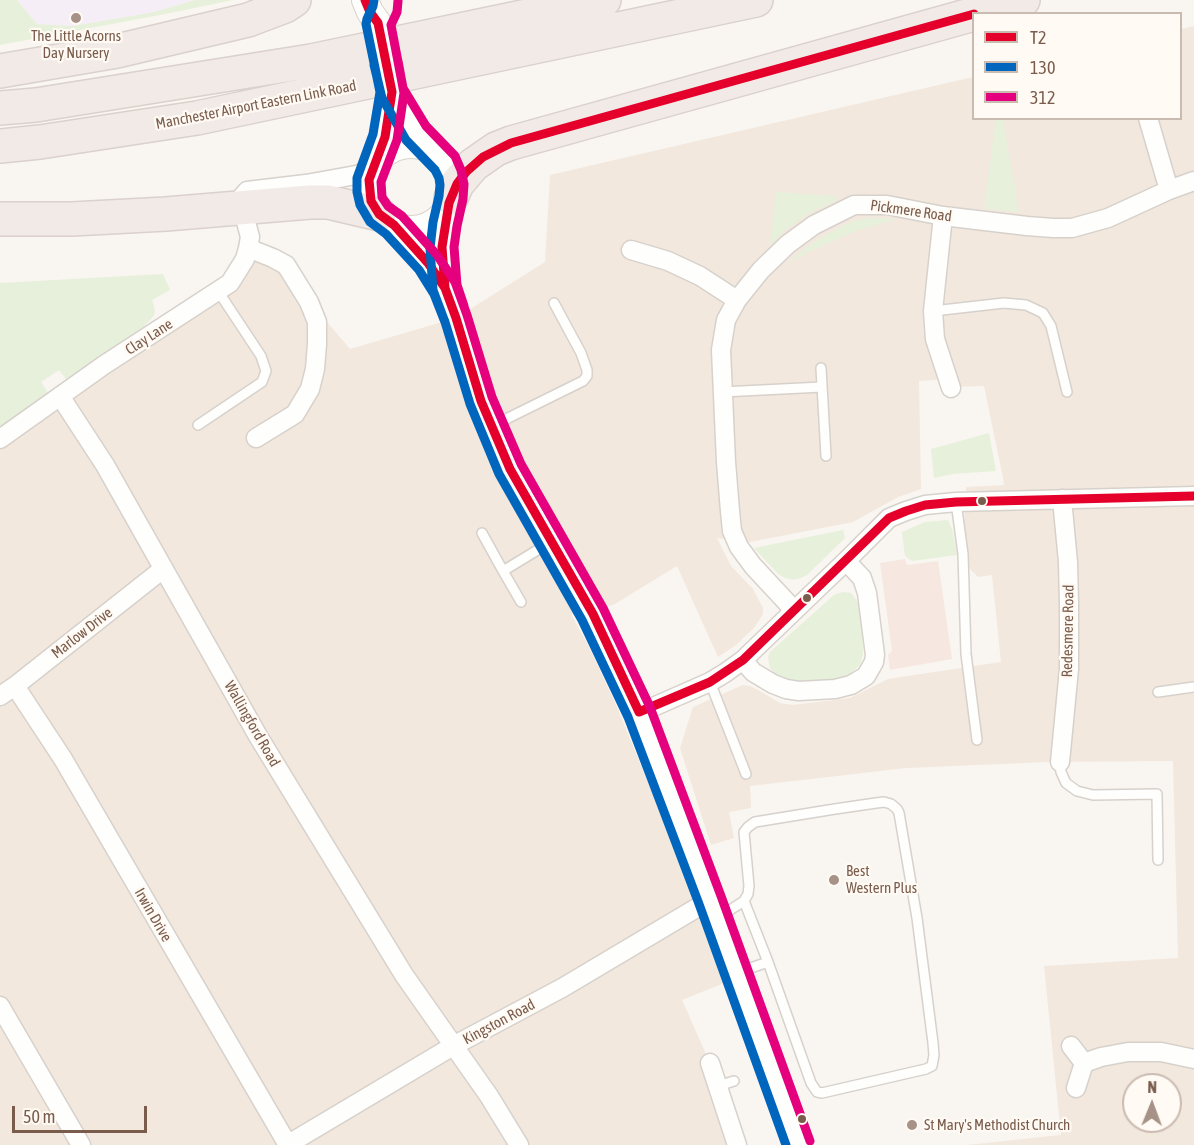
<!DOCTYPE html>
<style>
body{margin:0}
#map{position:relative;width:1194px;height:1145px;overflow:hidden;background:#f9f5f0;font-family:"Asap Condensed",sans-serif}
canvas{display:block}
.legend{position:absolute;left:972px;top:12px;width:210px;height:108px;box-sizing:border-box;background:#fffaf3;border:2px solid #cabbb1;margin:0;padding:8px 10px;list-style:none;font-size:18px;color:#7a5c4d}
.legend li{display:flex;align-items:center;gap:12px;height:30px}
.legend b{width:30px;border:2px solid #cabbb1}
.north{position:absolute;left:1122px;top:1073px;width:60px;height:60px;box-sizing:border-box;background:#fffaf3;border:2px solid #cabbb1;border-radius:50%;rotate:1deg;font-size:16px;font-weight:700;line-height:24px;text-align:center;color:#7a5c4d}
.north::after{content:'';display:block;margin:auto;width:21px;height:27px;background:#a69286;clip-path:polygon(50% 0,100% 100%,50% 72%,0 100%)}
.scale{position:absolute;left:12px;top:1106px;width:135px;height:27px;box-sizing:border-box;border:3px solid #7a5c4d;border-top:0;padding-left:8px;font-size:18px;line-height:21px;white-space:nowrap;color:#7a5c4d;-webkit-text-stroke:4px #fffaf3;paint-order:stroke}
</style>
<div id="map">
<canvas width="1194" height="1145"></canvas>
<ul class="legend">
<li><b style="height:8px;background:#e4002b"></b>T2</li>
<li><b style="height:8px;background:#0065bd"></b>130</li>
<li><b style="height:8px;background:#e5007d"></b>312</li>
</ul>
<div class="north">N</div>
<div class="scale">50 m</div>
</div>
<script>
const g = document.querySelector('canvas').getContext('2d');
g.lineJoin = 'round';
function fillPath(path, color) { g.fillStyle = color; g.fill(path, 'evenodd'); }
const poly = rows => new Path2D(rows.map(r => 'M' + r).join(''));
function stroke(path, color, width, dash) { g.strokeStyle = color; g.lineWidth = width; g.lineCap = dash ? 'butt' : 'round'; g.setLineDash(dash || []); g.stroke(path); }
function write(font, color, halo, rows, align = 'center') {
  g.font = font + ' "Asap Condensed",sans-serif'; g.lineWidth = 4.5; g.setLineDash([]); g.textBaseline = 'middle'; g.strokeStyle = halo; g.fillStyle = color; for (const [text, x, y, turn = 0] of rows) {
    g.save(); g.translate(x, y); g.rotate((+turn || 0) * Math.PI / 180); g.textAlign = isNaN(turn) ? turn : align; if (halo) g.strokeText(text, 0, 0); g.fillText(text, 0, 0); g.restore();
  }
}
fillPath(poly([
 [1194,26,1194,1145,967,1145,1061,1135,1044,966,1178,958,1173,761,1048,762,906,768,750,786,751,808,729,812,734,838,711,845,680,748,693,707,743,685,750,686,758,690,780,703,792,705,850,698,888,679,1001,662,992,575,978,577,969,568,964,525,966,487,1004,485,1003,478,984,386,952,387,950,379,919,381,921,489,898,497,853,522,750,542,717,538,731,566,753,589,763,608,763,614,754,628,736,645,718,657,677,566,613,605,571,614,588,645,617,707,729,981,682,1000,710,1063,737,1145,0,1145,0,439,174,321,245,259,273,258,350,349,456,318,545,262,550,175,973,77,974,118,1180,118,1181,29],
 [1134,1085,1170,1085,1170,1121,1134,1121]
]), '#f2e8de');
fillPath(poly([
 [905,559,907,565,938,561,952,659,890,670,888,655,892,651,880,563]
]), '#f6e8e1');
fillPath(poly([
 [17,0,195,0,154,12,73,26,37,24]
]), '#f6eef6');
fillPath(poly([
 [0,0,17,0,37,24,73,26,154,12,195,0,233,0,170,13,0,45],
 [996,119,1003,119,1019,212,984,209],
 [776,192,835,196,838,200,811,212,789,227,770,245],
 [871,218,896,219,856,231,813,250,786,264,812,243,842,226,856,220],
 [163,274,170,290,152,300,155,310,154,315,150,320,142,328,67,380,59,370,41,382,49,394,0,427,0,283],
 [989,433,996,471,952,474,934,478,931,449],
 [948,520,953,532,957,555,912,561,905,556,902,532,925,522],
 [843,530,845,538,807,575,801,578,793,580,785,578,778,574,754,548],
 [845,592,851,593,855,598,862,611,863,654,860,665,845,678,815,683,799,684,778,678,770,668,768,657,770,652,834,595,839,593]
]), '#e7f0db');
const lane = poly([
 [933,311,1004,303,1026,305,1043,313,1051,326,1067,392],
 [821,368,826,456],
 [722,392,822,387],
 [198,425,262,382,266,371,261,356,218,291],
 [494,425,583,381,587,376,587,370,581,353,554,303],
 [956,502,963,554,966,654,977,740],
 [482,533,503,571,549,543],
 [503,571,521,602],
 [710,682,746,774],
 [1158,692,1194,687],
 [1060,762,1061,772,1066,783,1077,791,1093,795,1157,794,1158,860],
 [744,901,768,962],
 [719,917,744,901,748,894,749,886,744,832,748,827,755,822,835,809,876,803,884,802,891,804,897,809,899,813,917,918,933,1043,934,1055,932,1066,926,1069,822,1093,817,1092,811,1083,768,962,739,972],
 [718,1086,734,1081]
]);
const street = poly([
 [1148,118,1169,190],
 [943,216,933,311,935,339,951,388],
 [248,248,273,258,286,265,309,302,317,322,317,344,315,369,310,389,295,414,256,438],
 [631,250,668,261,700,276,737,300],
 [60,396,105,465,258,736,404,975,489,1096,519,1145],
 [0,439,104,365,230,283,245,259,248,248,250,237,242,207,242,197,247,191,306,184,356,175,372,170],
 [794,610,753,566,739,547,732,531,730,511,726,462,721,350,726,320,737,300,761,270,788,244,814,225,854,205,887,205,943,216,1027,226,1053,228,1072,228,1108,218,1169,190,1194,181],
 [743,660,753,672,773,684,786,689,799,691,835,689,851,685,866,676,874,662,875,655,867,593,862,578,846,561],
 [15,686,63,759,288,1145],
 [0,696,15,686,163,569],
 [639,712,653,707,710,682,725,673,743,660,846,561,889,518,906,511,925,505,956,502,1194,496],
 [1060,762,1069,669,1069,605,1068,562,1062,499],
 [0,1006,81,1145],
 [1071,1046,1084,1063,1076,1088],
 [710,1063,737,1145],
 [1084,1063,1101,1057,1128,1052,1161,1052,1194,1059],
 [287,1145,453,1046,562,988,710,900]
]);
const secondary = poly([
 [365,0,370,12,378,23,379,29],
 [392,91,416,133,436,153],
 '369 187a42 42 0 1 1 84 0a42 42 0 1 1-84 0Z',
 [376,164,385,137,392,92],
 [394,225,428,263,445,288,456,318,481,401,510,469,593,614,639,712,710,900,799,1145],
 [445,286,442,247,449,203]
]);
const highway = poly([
 [974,14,1023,0],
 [0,71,117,51,248,20,285,6,294,0],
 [0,108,36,105,311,61,604,0],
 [0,146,40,142,197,118,756,0],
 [451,198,457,184,473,165,496,149,511,143,974,14],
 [0,219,72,219,166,214,310,202,328,202,379,214]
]);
stroke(lane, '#d7d1cb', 12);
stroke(street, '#d7d1cb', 21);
stroke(secondary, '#d9d2cb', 28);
stroke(highway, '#dad1cc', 36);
stroke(lane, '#fefefd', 9);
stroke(street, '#fefefd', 18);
stroke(secondary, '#fefefd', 26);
stroke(highway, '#f2eae7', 33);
const secondaryBridge = poly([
 [379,29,392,91]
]);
stroke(secondaryBridge, '#d9d2cb', 28, []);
stroke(secondaryBridge, '#fefefd', 26);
stroke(poly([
 [365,0,370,12,378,23,392,92,385,137,369,180,371,201,379,214,394,225,428,263,445,288,452,307],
 [639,712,593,614,510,469,481,401,456,318,445,288,442,247,449,203,457,184,466,172,483,157,511,143,974,14],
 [639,712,710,682,743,660,889,518,906,511,925,505,956,502,1194,496]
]), '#e4002b', 9);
stroke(poly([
 [374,0,373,6,367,19,366,24,380,92,373,134,357,178,357,192,360,205,370,222,386,234,419,270,434,294,445,322,470,404,499,474,582,620,628,717,699,904,786,1145],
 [374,65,382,98,406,140,435,170,439,178,440,185,439,196,433,222,430,248,433,290,442,314]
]), '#0065bd', 9);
stroke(poly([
 [398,1,397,12,391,25,404,93,397,140,381,182,382,197,388,206,402,216,437,255,455,282,467,315,492,397,521,464,603,608,650,707,721,896,810,1141],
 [398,61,403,88,426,126,455,156,461,170,464,184,463,199,457,226,454,247,457,285,464,306]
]), '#e5007d', 9);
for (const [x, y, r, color] of [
 [76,18,6,"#a69286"],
 [982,501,5,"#7a5c4d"],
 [807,598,5,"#7a5c4d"],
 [834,880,6,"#a69286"],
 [802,1119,5,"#7a5c4d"],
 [912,1125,6,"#a69286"]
]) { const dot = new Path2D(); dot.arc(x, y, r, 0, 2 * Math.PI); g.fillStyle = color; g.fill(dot); stroke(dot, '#fffaf3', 2); }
write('15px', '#7a5c4d', '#fffaf3', [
 ["The Little Acorns",76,36,"center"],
 ["Day Nursery",76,53,"center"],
 ["Best",846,871],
 ["Western Plus",846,888],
 ["St Mary's Methodist Church",924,1125]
], 'left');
write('15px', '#7a5c4d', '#fffaf3', [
 ["Manchester Airport Eastern Link Road",256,105,-11],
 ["Pickmere Road",911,211,8],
 ["Clay Lane",149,337,-33],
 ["Redesmere Road",1068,631,-89],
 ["Marlow Drive",82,633,-38],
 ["Wallingford Road",252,724,60],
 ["Irwin Drive",153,915,60],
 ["Kingston Road",499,1022,-28]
]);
</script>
